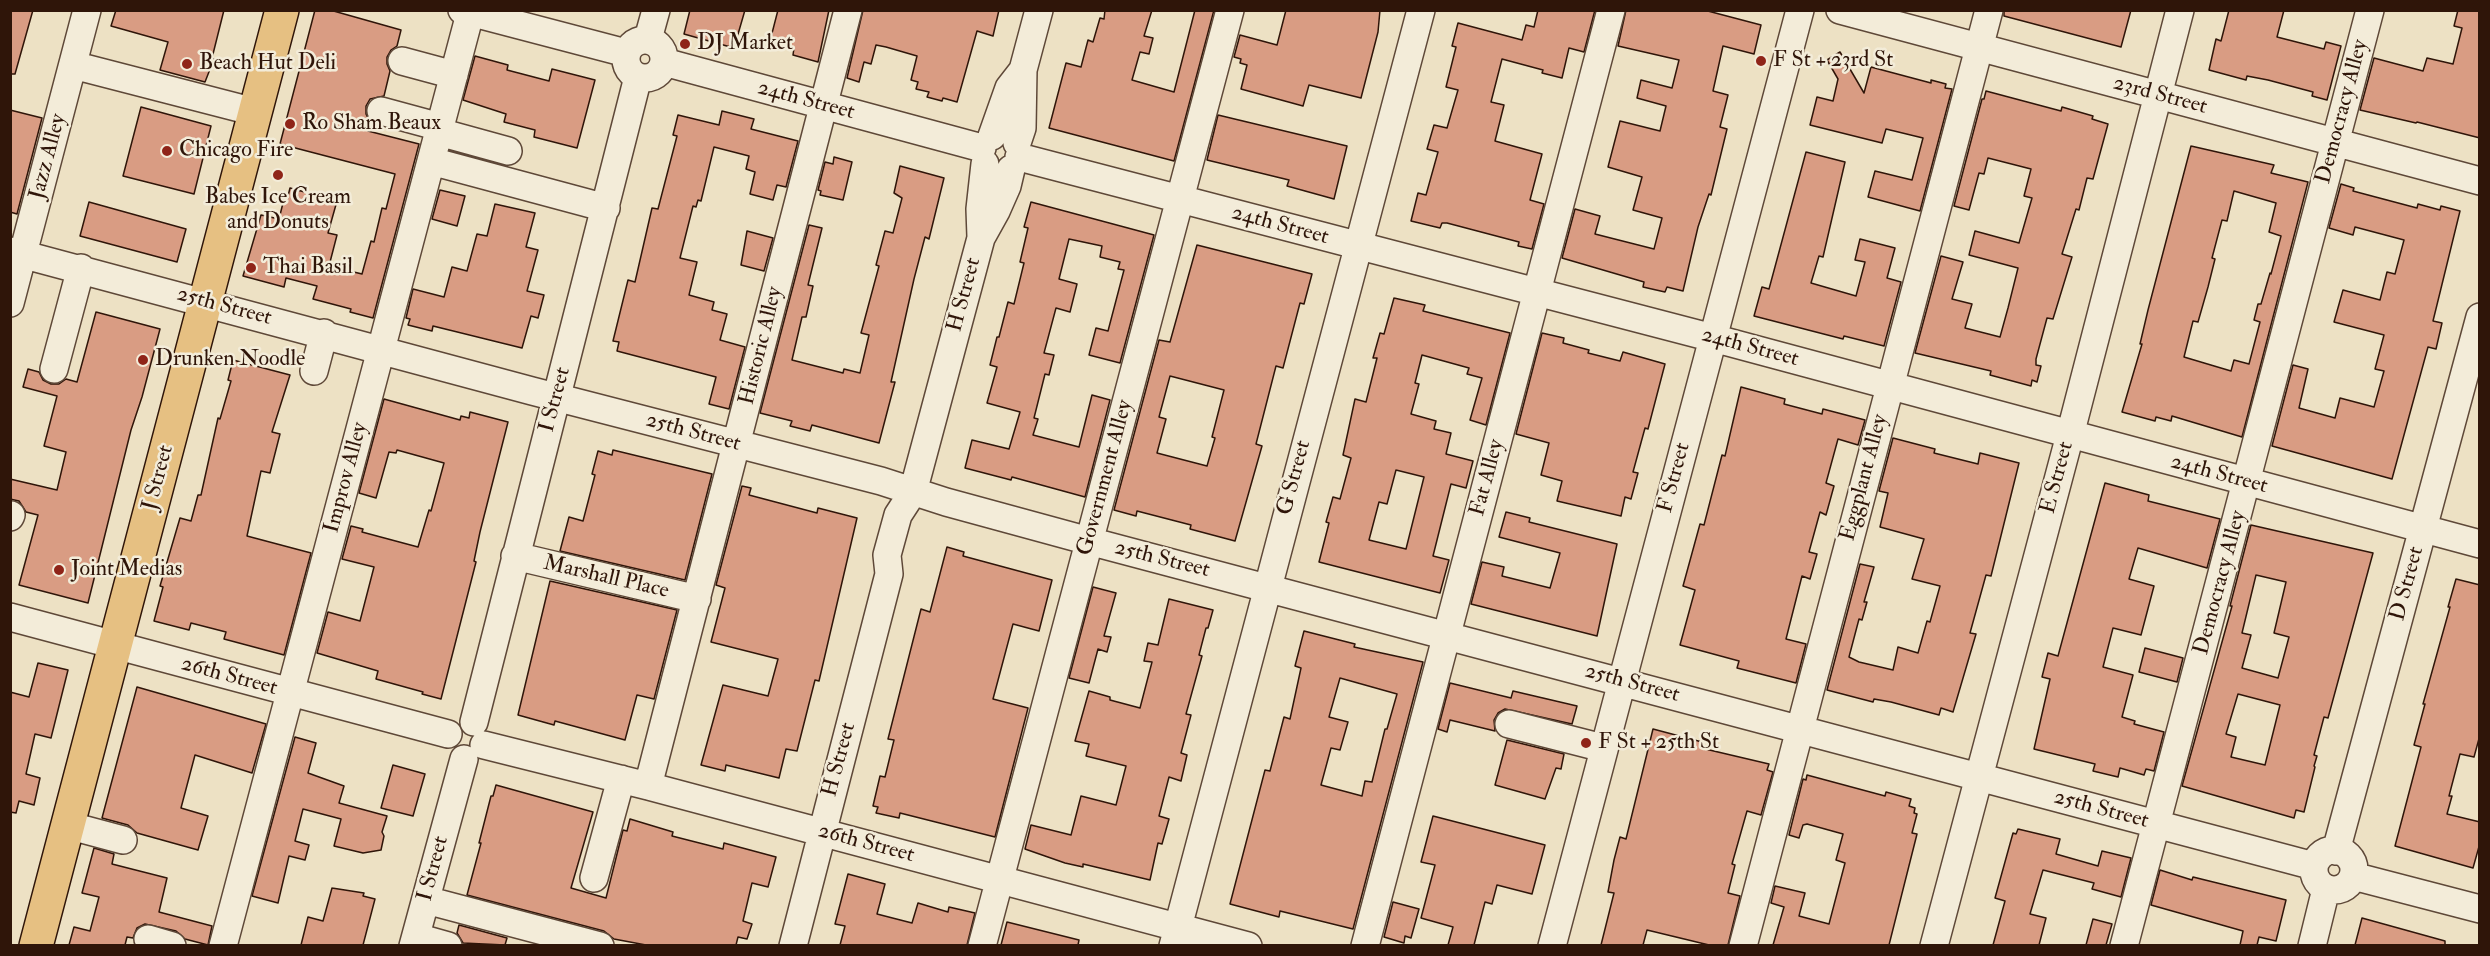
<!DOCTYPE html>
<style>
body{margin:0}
#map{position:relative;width:2490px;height:956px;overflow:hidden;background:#ede1c4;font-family:"IM FELL Double Pica",serif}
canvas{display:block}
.frame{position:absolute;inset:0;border:12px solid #2f1509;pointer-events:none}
</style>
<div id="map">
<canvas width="2490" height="956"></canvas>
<div class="frame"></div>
</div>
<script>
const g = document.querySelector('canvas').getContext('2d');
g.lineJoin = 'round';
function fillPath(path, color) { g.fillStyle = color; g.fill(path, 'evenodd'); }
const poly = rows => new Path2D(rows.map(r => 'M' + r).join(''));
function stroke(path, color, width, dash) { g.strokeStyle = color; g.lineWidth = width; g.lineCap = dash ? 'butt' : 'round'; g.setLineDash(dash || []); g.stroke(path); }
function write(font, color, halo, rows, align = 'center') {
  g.font = font + ' "IM FELL Double Pica",serif'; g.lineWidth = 5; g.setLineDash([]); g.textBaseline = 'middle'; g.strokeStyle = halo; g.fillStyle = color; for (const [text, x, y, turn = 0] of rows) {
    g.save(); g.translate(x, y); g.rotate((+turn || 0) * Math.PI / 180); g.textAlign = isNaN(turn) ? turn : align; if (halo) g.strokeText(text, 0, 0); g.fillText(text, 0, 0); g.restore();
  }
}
const building = poly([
 [10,10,33,10,15,74,10,74,10,10],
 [116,10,224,10,212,58,214,59,205,82,160,70,168,42,111,26,116,10],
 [315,10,330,10,401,30,397,46,391,50,387,57,387,64,390,71,384,96,370,99,366,106,366,114,370,122,368,131,419,144,373,318,350,312,351,309,313,299,317,286,286,278,284,287,243,276,261,215,279,219,284,199,287,200,290,188,337,201,328,233,337,235,329,266,362,274,371,241,374,242,382,208,386,209,395,174,280,144,315,10],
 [690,10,745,10,734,48,684,34,690,10],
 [778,10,829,10,818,62,793,55,794,48,770,41,778,10],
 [863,10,999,10,993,36,977,31,957,102,943,98,942,101,927,97,929,92,916,89,918,82,911,80,917,56,886,47,876,45,871,64,864,62,859,82,847,78,863,10],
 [1105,10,1152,10,1144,36,1153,38,1149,54,1140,52,1132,80,1174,92,1195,10,1214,10,1174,161,1049,128,1066,63,1081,67,1088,40,1093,42,1100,18,1104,19,1105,10],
 [1286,10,1380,10,1378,32,1361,98,1309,85,1303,106,1241,89,1247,65,1240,63,1241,59,1234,57,1240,35,1277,45,1286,10],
 [1538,10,1595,10,1584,52,1569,48,1562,78,1542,73,1543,70,1502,59,1491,102,1504,105,1495,141,1542,154,1530,200,1544,204,1532,249,1518,246,1519,242,1447,223,1442,223,1440,228,1411,221,1418,193,1426,195,1438,152,1427,149,1434,125,1447,128,1458,90,1446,87,1456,47,1452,46,1458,23,1522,40,1526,25,1534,27,1538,10],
 [1626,10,1704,10,1761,25,1754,54,1723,46,1713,91,1728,95,1720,127,1727,129,1711,195,1709,194,1698,227,1683,291,1667,287,1665,292,1643,287,1644,282,1562,258,1575,209,1600,216,1595,234,1654,249,1662,218,1633,210,1642,177,1608,167,1620,121,1660,131,1666,106,1637,98,1641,80,1672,88,1679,60,1618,46,1626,10],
 [2004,10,2131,10,2121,47,2004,16,2004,10],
 [2229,10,2284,10,2277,37,2324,49,2326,42,2341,46,2327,100,2312,96,2313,92,2268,80,2247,76,2246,80,2209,70,2216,39,2221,41,2229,10],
 [2458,10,2480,10,2480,138,2417,122,2416,123,2360,110,2374,58,2423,71,2427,58,2453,64,2462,28,2454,26,2458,10],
 [1840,52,1864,93,1871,67,1931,83,1931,80,1946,84,1945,88,1952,89,1920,211,1868,197,1875,171,1912,180,1923,138,1886,129,1882,143,1810,125,1817,97,1833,101,1838,79,1827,60,1840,52],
 [475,56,508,65,507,70,549,81,552,69,595,80,577,148,534,137,535,130,504,122,506,114,463,100,475,56],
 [1986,91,2061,111,2062,107,2093,116,2092,119,2108,124,2093,179,2087,178,2079,210,2076,209,2062,254,2072,257,2053,319,2047,318,2036,359,2036,365,2041,366,2037,382,2032,380,2031,386,1990,375,1991,371,1915,353,1941,256,1963,262,1952,299,1972,304,1965,328,2000,337,2008,308,2018,268,1969,255,1975,231,2019,243,2032,198,2024,196,2031,169,1988,158,1984,174,1979,173,1969,210,1954,206,1982,99,1984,99,1986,91],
 [141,107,211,126,194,194,123,176,141,107],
 [10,110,42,118,17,214,10,212,10,110],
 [722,111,754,119,751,129,798,141,786,187,777,185,773,200,750,194,755,172,746,169,749,156,714,147,701,201,698,200,696,207,693,206,680,258,697,262,689,295,714,302,712,310,727,314,720,340,745,347,729,409,709,404,716,377,617,351,619,342,613,341,628,280,635,282,652,208,658,209,677,136,673,135,678,115,719,125,722,111],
 [1218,115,1347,146,1334,199,1287,186,1289,180,1207,160,1218,115],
 [2191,146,2274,165,2271,173,2308,182,2242,437,2172,416,2171,421,2156,417,2155,421,2122,412,2142,344,2140,344,2148,310,2191,146],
 [2234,191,2276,203,2269,232,2281,236,2271,274,2270,273,2261,304,2258,304,2254,320,2260,322,2249,364,2234,360,2231,371,2184,357,2193,321,2198,322,2208,287,2215,259,2212,258,2222,220,2227,221,2234,191],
 [1806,152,1845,162,1823,257,1819,256,1811,283,1856,296,1865,262,1855,260,1860,239,1895,248,1887,278,1901,282,1884,346,1844,336,1843,339,1754,316,1762,287,1769,289,1806,152],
 [834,157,852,162,843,200,820,195,821,191,818,190,825,162,833,164,834,157],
 [900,166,944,178,929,239,925,237,914,279,891,382,895,382,879,443,812,425,810,431,790,426,792,421,760,413,809,225,822,228,808,285,813,286,806,317,802,317,792,360,843,373,844,369,860,373,869,335,861,333,879,266,876,265,885,231,893,233,902,198,894,193,900,166],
 [2341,184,2354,188,2353,191,2417,208,2418,204,2440,210,2441,206,2460,211,2433,321,2442,323,2436,349,2428,347,2392,479,2272,446,2293,365,2308,369,2299,408,2335,418,2340,398,2374,407,2384,371,2375,369,2384,335,2334,322,2343,290,2380,300,2387,272,2395,274,2404,240,2355,227,2353,235,2329,228,2341,184],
 [440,190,465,196,457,226,432,219,440,190],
 [89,202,186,229,177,262,80,236,89,202],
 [1031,202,1154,235,1120,363,1089,355,1096,328,1108,331,1124,270,1118,269,1120,262,1100,257,1102,246,1069,239,1059,279,1077,284,1070,312,1056,308,1044,353,1054,355,1049,375,1045,374,1034,418,1038,419,1033,435,1079,447,1092,395,1110,400,1085,497,1012,477,1011,480,965,468,972,440,1009,449,1020,412,987,403,997,367,990,365,997,337,999,337,1008,302,1014,304,1024,263,1020,262,1028,228,1024,227,1031,202],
 [495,204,535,213,526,247,538,250,527,291,544,295,538,318,531,316,522,348,433,326,432,331,408,325,410,319,406,318,413,289,444,297,452,267,467,271,477,234,487,236,495,204],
 [747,231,773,238,764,271,741,265,747,231],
 [1197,245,1312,274,1304,304,1300,303,1283,368,1276,366,1256,444,1262,446,1235,541,1190,529,1191,525,1137,511,1136,516,1114,510,1159,340,1170,342,1197,245],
 [1170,376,1224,390,1212,437,1215,438,1207,466,1157,453,1166,419,1159,417,1170,376],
 [1394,298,1425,305,1423,311,1510,333,1486,425,1470,420,1482,378,1467,374,1469,368,1422,355,1415,383,1419,384,1411,414,1436,421,1434,429,1451,433,1446,454,1473,461,1466,488,1451,484,1433,556,1449,560,1440,593,1319,562,1329,523,1326,522,1333,497,1340,499,1351,458,1343,455,1355,399,1366,402,1377,358,1373,358,1380,333,1384,334,1394,298],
 [1396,470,1424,477,1406,549,1369,540,1379,502,1387,504,1396,470],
 [96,312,160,329,142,397,131,430,88,603,19,585,38,515,26,512,19,501,10,499,10,479,57,490,66,452,44,446,57,396,23,387,28,369,39,372,43,380,51,384,59,384,66,379,77,382,96,312],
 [1542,333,1564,338,1563,343,1589,350,1588,353,1620,361,1623,352,1665,364,1648,429,1645,428,1633,472,1638,473,1631,499,1625,497,1621,516,1557,501,1562,481,1541,475,1549,443,1516,434,1542,333],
 [233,360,290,375,272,432,280,434,270,473,261,471,247,536,311,553,284,655,224,639,226,632,191,623,189,630,154,621,163,587,160,586,180,518,191,521,198,495,201,495,218,418,220,419,231,381,228,380,233,360],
 [1741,387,1785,399,1784,404,1822,414,1823,409,1865,420,1858,445,1838,439,1826,483,1834,486,1826,515,1820,512,1809,552,1817,554,1810,579,1802,576,1786,639,1806,644,1796,683,1737,668,1739,661,1680,645,1695,590,1683,586,1700,524,1704,525,1722,455,1725,456,1741,387],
 [384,399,460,420,461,416,469,418,470,412,508,422,480,532,474,561,476,562,441,699,422,694,423,692,376,679,378,671,317,653,328,612,360,621,374,567,342,559,351,526,363,529,362,532,418,547,429,510,431,511,444,463,397,450,396,453,389,452,376,498,359,493,384,399],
 [1893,438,1935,449,1934,453,1978,464,1980,453,2019,463,1991,576,1986,575,1970,633,1976,634,1953,712,1941,708,1939,715,1891,702,1874,699,1873,702,1827,690,1860,564,1874,567,1864,602,1867,602,1862,620,1859,619,1849,657,1859,662,1893,670,1898,647,1918,653,1927,621,1930,622,1940,586,1912,579,1924,539,1880,527,1888,493,1879,491,1893,438],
 [613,450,712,474,685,580,560,551,569,517,583,521,595,475,592,474,598,451,612,455,613,450],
 [2105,483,2149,495,2148,501,2220,519,2207,568,2138,548,2129,579,2154,586,2141,635,2113,628,2103,667,2133,675,2122,717,2135,721,2134,724,2164,732,2154,771,2146,769,2144,775,2120,768,2118,777,2093,771,2095,764,2034,749,2050,679,2042,677,2048,653,2058,656,2105,483],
 [742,486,751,488,749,495,817,513,818,508,857,518,819,681,815,680,797,751,786,749,779,778,726,765,725,771,701,765,723,685,768,696,778,659,711,642,725,588,716,585,742,486],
 [1506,512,1530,518,1529,522,1617,544,1597,636,1471,604,1482,562,1504,567,1502,576,1550,588,1560,553,1499,537,1506,512],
 [2251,525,2373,553,2328,718,2324,717,2314,755,2317,756,2314,766,2315,767,2304,812,2296,810,2294,818,2182,786,2232,606,2230,606,2251,525],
 [2256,575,2286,582,2274,633,2289,637,2278,678,2242,668,2251,635,2242,633,2256,575],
 [2238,694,2280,705,2265,765,2231,757,2236,737,2226,734,2238,694],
 [947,547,964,552,963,556,1052,580,1039,631,1013,624,993,699,1028,708,995,837,900,813,899,818,876,813,878,807,873,806,880,776,885,777,894,740,888,739,921,609,930,612,947,547],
 [2456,579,2480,585,2480,735,2474,757,2460,754,2449,796,2452,796,2447,814,2480,822,2480,843,2473,868,2395,846,2421,747,2414,745,2425,704,2423,704,2450,607,2448,607,2456,579],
 [550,581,677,610,654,699,637,695,625,740,555,721,554,725,518,715,550,581],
 [1093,587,1116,593,1104,636,1111,637,1107,652,1098,649,1089,683,1069,678,1093,587],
 [1169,599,1213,610,1208,628,1206,628,1199,655,1202,656,1186,714,1191,715,1181,753,1187,755,1181,781,1169,777,1159,816,1169,819,1162,844,1158,843,1150,880,1083,864,1083,867,1065,863,1025,849,1031,825,1071,835,1081,796,1116,805,1126,766,1086,756,1089,744,1075,741,1089,691,1110,697,1110,700,1140,708,1152,662,1144,661,1148,643,1158,645,1169,599],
 [1304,631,1355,644,1354,647,1423,662,1353,929,1280,911,1279,917,1230,904,1265,770,1270,771,1284,717,1290,719,1301,668,1295,666,1304,631],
 [1340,678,1397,694,1387,729,1385,729,1372,782,1365,781,1362,796,1321,785,1331,748,1340,750,1348,722,1329,717,1340,678],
 [2145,648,2183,658,2177,682,2139,672,2145,648],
 [38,663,68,670,51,738,35,734,26,774,40,778,34,805,19,801,16,813,10,812,10,692,29,697,38,663],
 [1450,683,1511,698,1513,691,1577,706,1572,724,1505,709,1498,713,1494,720,1495,731,1450,720,1447,732,1438,729,1450,683],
 [137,687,266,724,252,773,195,755,181,808,208,816,198,850,137,833,128,825,102,818,137,687],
 [1653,729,1702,742,1701,748,1769,764,1767,770,1773,772,1761,815,1747,811,1732,864,1735,865,1728,893,1740,896,1728,945,1709,945,1647,930,1643,945,1601,945,1614,893,1608,892,1614,860,1620,837,1626,839,1653,729],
 [295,737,316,743,308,773,344,786,339,803,387,816,382,832,384,836,381,850,363,853,334,846,341,819,303,809,295,841,309,845,305,860,289,856,278,903,252,896,295,737],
 [1507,740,1564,754,1561,769,1556,768,1545,799,1495,785,1507,740],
 [393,765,425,774,413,816,381,808,393,765],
 [1807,775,1885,796,1886,792,1911,799,1909,806,1915,808,1914,813,1917,814,1912,833,1917,834,1889,945,1773,945,1784,907,1771,903,1775,886,1805,893,1799,916,1829,924,1845,863,1836,860,1843,834,1807,824,1803,825,1799,838,1789,835,1803,779,1806,780,1807,775],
 [496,785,593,812,571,888,606,898,623,830,627,831,630,819,673,832,672,836,723,849,724,843,776,857,768,887,752,883,743,921,752,924,747,939,738,937,736,945,646,945,614,939,604,931,467,895,481,843,479,843,491,796,493,796,496,785],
 [1433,816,1545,845,1532,894,1497,885,1492,904,1485,902,1474,945,1448,945,1453,927,1421,918,1435,865,1421,862,1433,816],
 [2018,829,2060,839,2056,854,2098,866,2102,851,2131,858,2121,897,2092,889,2094,883,2043,870,2030,914,2046,918,2039,945,1993,945,2005,901,1995,898,2013,833,2016,834,2018,829],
 [94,848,114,854,112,864,167,878,159,912,212,926,208,945,185,939,176,931,145,924,137,928,133,938,127,937,125,945,69,945,74,927,90,931,99,897,82,893,94,848],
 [2160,870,2192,880,2193,877,2286,900,2276,941,2259,937,2257,945,2240,945,2243,931,2151,905,2160,870],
 [848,874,885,884,877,914,912,923,918,903,948,912,949,907,975,913,967,945,840,945,845,926,835,924,848,874],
 [332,888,364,893,363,896,375,899,363,945,301,945,308,917,323,921,332,888],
 [1393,902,1419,909,1411,938,1405,936,1404,943,1384,937,1393,902],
 [2362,918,2445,941,2445,945,2355,945,2362,918],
 [2093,919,2112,924,2106,945,2086,945,2093,919],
 [1007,922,1079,940,1078,945,1001,945,1007,922],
 [459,925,507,938,505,945,463,943,457,933,459,925]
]);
fillPath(building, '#d99c83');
stroke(building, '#2f1509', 1.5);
const minor = poly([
 [462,10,626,53],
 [1840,10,2480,181],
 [648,39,656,10],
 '626 59a19 19 0 1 1 38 0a19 19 0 1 1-38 0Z',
 [402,61,454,75],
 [664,62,982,148],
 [73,65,255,112],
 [381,111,440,127],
 [439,132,508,151],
 [992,136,1009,88,1023,70],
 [1017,143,1022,128,1023,70,1039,10],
 [1019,157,1713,338,2480,544],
 [431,161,606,208],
 [981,237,980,209,985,164],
 [10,251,532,391,881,481,946,502,1089,541,2314,866],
 [10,303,87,10],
 [54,369,81,268],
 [314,371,324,333],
 [10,517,11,515],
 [515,556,697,599],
 [10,617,448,734],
 [474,722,638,77],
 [1509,724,1603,748],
 [484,745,648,786,1248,946],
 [648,786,848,10],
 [67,825,123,840],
 '2314 870a20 20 0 1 1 40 0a20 20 0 1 1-40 0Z',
 [2336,851,2480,317],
 [2353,876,2480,909],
 [594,878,621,779],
 [426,900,600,946],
 [416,937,448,946],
 [148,939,172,946],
 [223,946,471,10],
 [413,946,464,759],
 [793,946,889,574,887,555,898,515,913,492,981,238,996,211,1007,186,1011,169],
 [982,946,1230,10],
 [1173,946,1421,10],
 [1365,946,1611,10],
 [1552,946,1800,10],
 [1743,946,1989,10],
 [1934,946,2070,435,2180,10],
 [2124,946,2370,10],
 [2312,946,2326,889]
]);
const major = poly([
 [36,946,282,10]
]);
stroke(minor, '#5e4838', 30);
stroke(major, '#2f1509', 36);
stroke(minor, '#f3ecd9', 27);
stroke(major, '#e6c082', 33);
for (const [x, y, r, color] of [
 [685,44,6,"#8f2418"],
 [1761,61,6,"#8f2418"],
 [187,64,6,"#8f2418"],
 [290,124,6,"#8f2418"],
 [167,151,6,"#8f2418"],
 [278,175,6,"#8f2418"],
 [251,268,6,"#8f2418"],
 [143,360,6,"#8f2418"],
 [59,570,6,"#8f2418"],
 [1586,743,6,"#8f2418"]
]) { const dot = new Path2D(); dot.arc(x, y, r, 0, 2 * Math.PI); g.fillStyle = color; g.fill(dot); stroke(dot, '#f3ecd9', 2); }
write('22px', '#2f1509', '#f3ecd9', [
 ["DJ Market",697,44],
 ["F St + 23rd St",1773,61],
 ["Beach Hut Deli",199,64],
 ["Ro Sham Beaux",302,124],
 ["Chicago Fire",179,151],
 ["Babes Ice Cream",278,198,"center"],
 ["and Donuts",278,223,"center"],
 ["Thai Basil",263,268],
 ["Drunken Noodle",155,360],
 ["Joint Medias",71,570],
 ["F St + 25th St",1598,743]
], 'left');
write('22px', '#2f1509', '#f3ecd9', [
 ["23rd Street",2160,96,15],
 ["24th Street",806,101,15],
 ["Democracy Alley",2343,112,-75],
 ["Jazz Alley",49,157,-75],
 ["24th Street",1280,226,15],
 ["H Street",965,295,-75],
 ["25th Street",224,307,15],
 ["Historic Alley",762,346,-76],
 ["24th Street",1750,348,15],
 ["I Street",556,400,-75],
 ["25th Street",693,433,15],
 ["24th Street",2219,475,15],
 ["J Street",159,478,-75],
 ["Improv Alley",347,478,-75],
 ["Government Alley",1106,478,-75],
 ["G Street",1295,478,-75],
 ["Fat Alley",1488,478,-75],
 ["F Street",1675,478,-75],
 ["Eggplant Alley",1865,478,-75],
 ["E Street",2058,478,-75],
 ["25th Street",1162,560,14],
 ["Marshall Place",606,578,13],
 ["Democracy Alley",2221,583,-75],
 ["D Street",2408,584,-75],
 ["26th Street",229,677,15],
 ["25th Street",1632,684,15],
 ["H Street",840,760,-75],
 ["25th Street",2101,810,15],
 ["26th Street",866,844,15],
 ["I Street",434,869,-75]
]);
</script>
